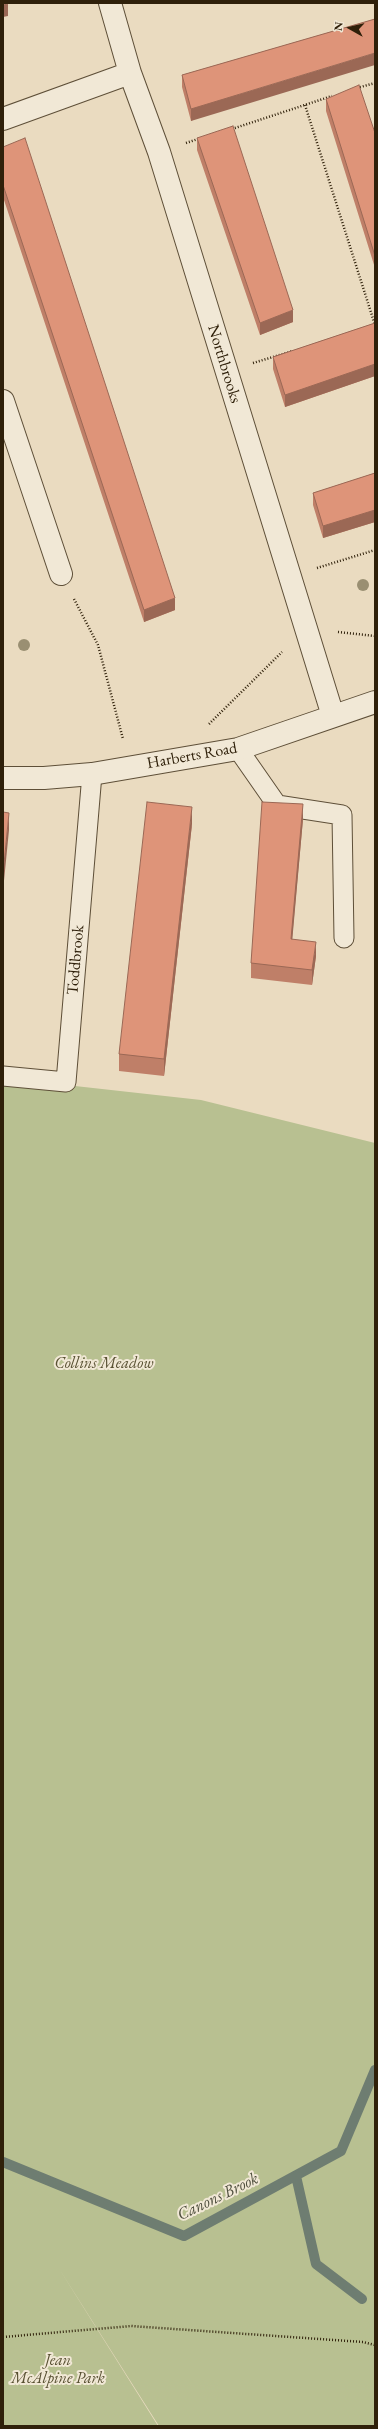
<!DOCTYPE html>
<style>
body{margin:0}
#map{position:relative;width:378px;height:2429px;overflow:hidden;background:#eadbc0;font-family:"EB Garamond",serif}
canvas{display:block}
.frame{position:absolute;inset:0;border:4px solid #2f200a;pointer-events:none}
.north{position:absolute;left:330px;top:8px;width:40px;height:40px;-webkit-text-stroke:3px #f1e8d6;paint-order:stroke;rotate:278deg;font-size:11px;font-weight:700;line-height:16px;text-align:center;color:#2f200a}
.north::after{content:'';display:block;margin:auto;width:14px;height:18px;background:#2f200a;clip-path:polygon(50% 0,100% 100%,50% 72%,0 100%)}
</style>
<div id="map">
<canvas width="378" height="2429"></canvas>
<div class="frame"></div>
<div class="north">N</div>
</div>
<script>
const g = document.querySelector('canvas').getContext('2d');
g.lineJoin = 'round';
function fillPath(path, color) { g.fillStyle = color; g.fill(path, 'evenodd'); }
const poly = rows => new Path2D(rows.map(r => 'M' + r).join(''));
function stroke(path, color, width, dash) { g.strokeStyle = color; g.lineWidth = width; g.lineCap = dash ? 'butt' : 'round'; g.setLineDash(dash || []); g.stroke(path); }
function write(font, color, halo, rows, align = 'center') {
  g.font = font + ' "EB Garamond",serif'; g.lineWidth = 4; g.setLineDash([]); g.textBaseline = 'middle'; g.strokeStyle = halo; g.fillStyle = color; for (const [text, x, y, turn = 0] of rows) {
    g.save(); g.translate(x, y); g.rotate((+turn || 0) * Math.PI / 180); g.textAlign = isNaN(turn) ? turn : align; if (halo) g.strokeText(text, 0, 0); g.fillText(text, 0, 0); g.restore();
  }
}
fillPath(poly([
 [3,1078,201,1100,375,1143,375,2426,159,2426,58,2267,158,2426,3,2426]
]), '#b8c091');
stroke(poly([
 [3,2162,184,2236,341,2151,375,2070],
 [296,2176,316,2264,362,2299]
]), '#6e7d71', 10);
const lane = poly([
 [238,749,277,805,342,815,344,938],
 [3,1076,66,1082,92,774]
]);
const street = poly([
 [110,3,130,73,159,152,333,716],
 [3,119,130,73],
 [3,401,61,574],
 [3,778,44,778,92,774,238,749,375,702]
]);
stroke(lane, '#5e4f38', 21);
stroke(street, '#5e4f38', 24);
stroke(poly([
 [357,88,375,83],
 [305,105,375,325],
 [232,129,332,96],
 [186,143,198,139],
 [253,363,293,351],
 [317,568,375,550],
 [74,599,98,645,123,739],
 [338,632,375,636],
 [209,724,282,652],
 [3,2337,131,2326,363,2342,375,2345]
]), '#2f200a', 2.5, [1, 2]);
stroke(lane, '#f1e8d6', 19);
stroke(street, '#f1e8d6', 22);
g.fillStyle = '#9a8f72';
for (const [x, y] of [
 [363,585],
 [24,645]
]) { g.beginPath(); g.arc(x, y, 6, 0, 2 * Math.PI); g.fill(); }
fillPath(poly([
 [375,19,191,121,182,87,182,75],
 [326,99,375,133,375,268,326,111],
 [197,138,293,322,260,335,197,150],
 [3,147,175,610,144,622,3,197],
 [375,323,375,376,285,407,273,369,273,357],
 [375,473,375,522,323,538,313,505,313,493],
 [303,819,292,939,316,956,312,985,251,978,251,963],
 [192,824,164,1076,119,1071,119,1054]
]), '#bf7f68');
fillPath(poly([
 [8,4,8,16,3,17,3,5],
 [375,53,375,65,191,121,191,109],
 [293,310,293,322,260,335,260,323],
 [375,364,375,376,285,407,285,395],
 [375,510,375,522,323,538,323,526],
 [175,598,175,610,144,622,144,610],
 [303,804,303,819,291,954,291,939],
 [192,807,192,824,164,1076,164,1059],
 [9,813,9,830,3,891,3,874],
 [316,942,316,956,312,985,312,970]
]), '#9b6855');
const building = poly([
 [3,3,8,3,8,4,3,5,3,3],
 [375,19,375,53,191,109,182,75,375,19],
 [359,85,375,133,375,256,326,99,359,85],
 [233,126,293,310,260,323,197,138,233,126],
 [25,138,175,598,144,610,3,185,3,147,25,138],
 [375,323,375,364,285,395,273,357,375,323],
 [375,473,375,510,323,526,313,493,375,473],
 [147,802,192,807,164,1059,119,1054,147,802],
 [262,802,303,804,291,939,316,942,312,970,251,963,262,802],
 [3,812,9,813,3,874,3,812]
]);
fillPath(building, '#de9479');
stroke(building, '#9b6855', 1);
write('16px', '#2f200a', '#f1e8d6', [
 ["Northbrooks",224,364,73],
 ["Harberts Road",192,756,-10],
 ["Toddbrook",76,960,-85]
]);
write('italic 16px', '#585032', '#f1e8d6', [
 ["Collins Meadow",104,1364],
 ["Jean",58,2361],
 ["McAlpine Park",58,2379]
]);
write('italic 17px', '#4e4e3d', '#f1e8d6', [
 ["Canons Brook",218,2197,-26]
]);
</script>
